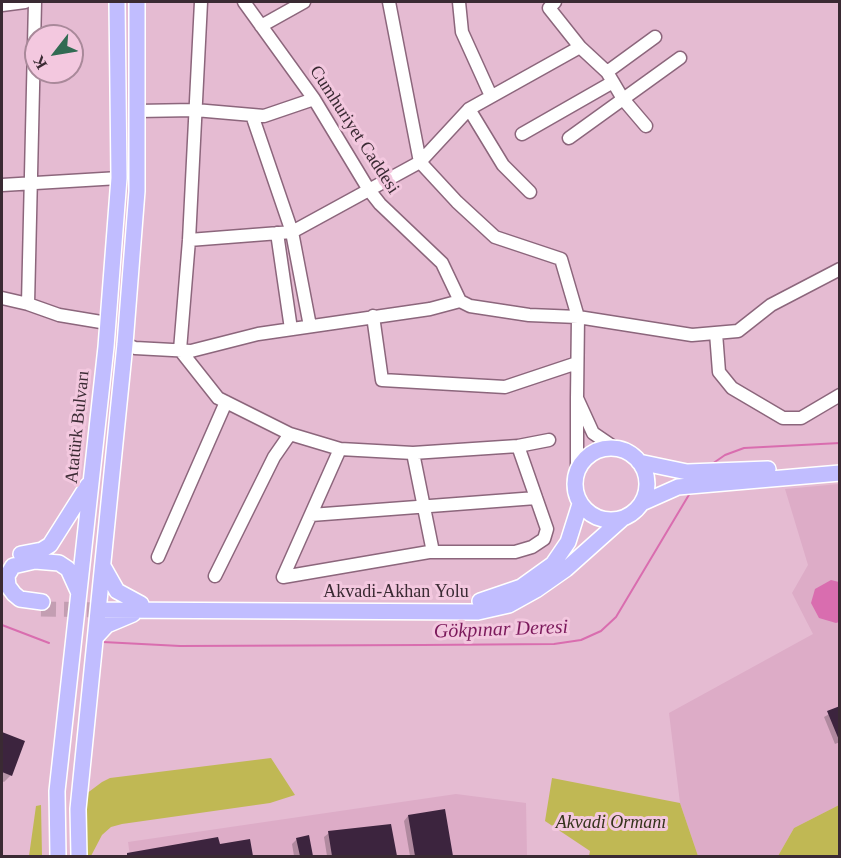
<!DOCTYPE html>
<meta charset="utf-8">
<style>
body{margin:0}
#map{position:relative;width:841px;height:858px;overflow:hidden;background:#e5bbd2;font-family:"Times New Roman",serif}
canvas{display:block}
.frame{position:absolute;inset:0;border:3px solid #3a2a33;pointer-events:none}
.north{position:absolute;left:24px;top:24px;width:60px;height:60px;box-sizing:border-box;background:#f3c8df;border:2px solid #a9899a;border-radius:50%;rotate:239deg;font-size:16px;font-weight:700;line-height:24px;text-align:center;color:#3a2a33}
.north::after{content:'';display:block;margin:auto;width:21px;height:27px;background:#316b53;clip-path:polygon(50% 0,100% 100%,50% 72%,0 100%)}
</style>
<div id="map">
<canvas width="841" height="858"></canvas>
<div class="frame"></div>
<div class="north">K</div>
</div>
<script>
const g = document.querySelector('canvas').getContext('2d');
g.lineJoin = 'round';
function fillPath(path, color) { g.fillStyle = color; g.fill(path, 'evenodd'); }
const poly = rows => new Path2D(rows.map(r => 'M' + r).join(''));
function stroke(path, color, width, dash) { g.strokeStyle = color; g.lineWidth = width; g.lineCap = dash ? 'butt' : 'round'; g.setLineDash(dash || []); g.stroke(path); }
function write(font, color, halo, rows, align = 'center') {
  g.font = font + ' "Times New Roman",serif'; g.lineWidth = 6; g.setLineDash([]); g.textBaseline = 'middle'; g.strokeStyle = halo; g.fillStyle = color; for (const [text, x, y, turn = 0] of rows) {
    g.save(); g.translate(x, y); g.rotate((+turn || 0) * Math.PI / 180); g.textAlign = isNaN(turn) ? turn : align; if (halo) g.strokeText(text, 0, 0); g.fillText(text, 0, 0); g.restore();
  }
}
fillPath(poly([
 [839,484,839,805,794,828,778,856,698,856,680,803,669,713,813,634,792,593,808,565,785,489],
 [456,794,526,803,527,856,130,856,128,842]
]), '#ddacc7');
fillPath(poly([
 [271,758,295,795,270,803,122,824,111,827,102,835,91,856,83,856,86,794,102,782,110,778],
 [552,778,680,803,698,856,589,856,590,851,545,821],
 [41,805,42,856,29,856,36,806],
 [839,805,839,856,778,856,794,828]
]), '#c0b854');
fillPath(poly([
 [831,580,839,582,839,622,836,623,819,618,811,603,815,589]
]), '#d96daf');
fillPath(poly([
 [840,708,840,742,835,744,824,717],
 [2,734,23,742,11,775,4,782,2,781],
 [444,810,452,856,410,856,404,821,408,816],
 [390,826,395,856,327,856,324,837,329,833],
 [308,837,312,856,294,856,292,844,297,839],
 [249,841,251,856,134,856,138,852,219,846]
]), '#0003');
stroke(poly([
 [712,464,725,455,744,448,840,443],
 [2,625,49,643],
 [103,642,180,646,422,645,554,644,581,640,601,631,616,617,690,493]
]), '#d96daf', 2);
fillPath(poly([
 [840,706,840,740,839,740,827,711],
 [2,732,25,741,12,776,2,772],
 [445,809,453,856,415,856,408,815],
 [391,824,397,856,332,856,328,831],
 [309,835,313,856,300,856,296,838],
 [218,837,220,844,250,839,253,856,127,856,127,853]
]), '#3c243e');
stroke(poly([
 [41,609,105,610]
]), '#c39eb2', 15, [15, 8]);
const minor = poly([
 [201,2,189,240,180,350,218,398,290,434,340,449,413,453,518,446,549,440],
 [244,2,314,99,369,190,380,204,442,263,460,301],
 [389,2,420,162,457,202,495,237,561,259,578,317,577,398],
 [459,2,462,32,491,96],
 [555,2,549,8,580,47,607,72,623,99,646,126],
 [2,5,25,2],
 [261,26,304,2],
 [607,72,655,37],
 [469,109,503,165,530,192],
 [137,111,195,110,264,116,314,99],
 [252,115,292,232,310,326],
 [522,134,613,82],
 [569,138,680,58],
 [2,185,119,178],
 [277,233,291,329],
 [189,240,292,232,420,162,469,109,580,47],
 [2,298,28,304,59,315,107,323],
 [28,304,35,2],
 [373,316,382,380,505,387,577,363],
 [716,333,719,372,732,388,783,418,801,418,840,395],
 [125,344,135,348,191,351,258,334,430,309,460,301,470,306,529,315,578,317,692,335,738,331,771,305,840,269],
 [413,453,433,552],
 [577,470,577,398,593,433,615,448],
 [311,515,536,498],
 [158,557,226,402],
 [215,576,274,457,290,434],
 [283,577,429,552,515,552,532,547,544,539,547,529,518,446],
 [283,577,340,449]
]);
const major = poly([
 '575 484a36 36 0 1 1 72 0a36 36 0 1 1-72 0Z',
 [639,462,687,472,768,469],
 [642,503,678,487,840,473],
 [21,554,42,550,50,545,88,485],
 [104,568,117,591,141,604],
 [480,601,521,587,553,564,568,542,580,504],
 [42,602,20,599,14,594,8,586,7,576,13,566,35,561,59,563,68,569,78,591],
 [105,610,478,612,509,605,536,590,566,569,622,519],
 [96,637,107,625,133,614],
 [58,856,57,791,106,347,119,178,117,2],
 [79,856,78,809,125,344,137,191,137,2]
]);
stroke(minor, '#8c667c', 15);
stroke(major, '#fff', 18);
stroke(minor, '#fff', 12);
stroke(major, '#c1bdff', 15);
write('18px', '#3a2a33', '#f3c8df', [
 ["Cumhuriyet Caddesi",354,130,57],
 ["Atatürk Bulvarı",78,427,-84],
 ["Akvadi-Akhan Yolu",396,592]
]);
write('italic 18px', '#35331c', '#f3c8df', [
 ["Akvadi Ormanı",611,823]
]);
write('italic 20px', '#7b195b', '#f3c8df', [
 ["Gökpınar Deresi",501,630,-2]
]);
</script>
